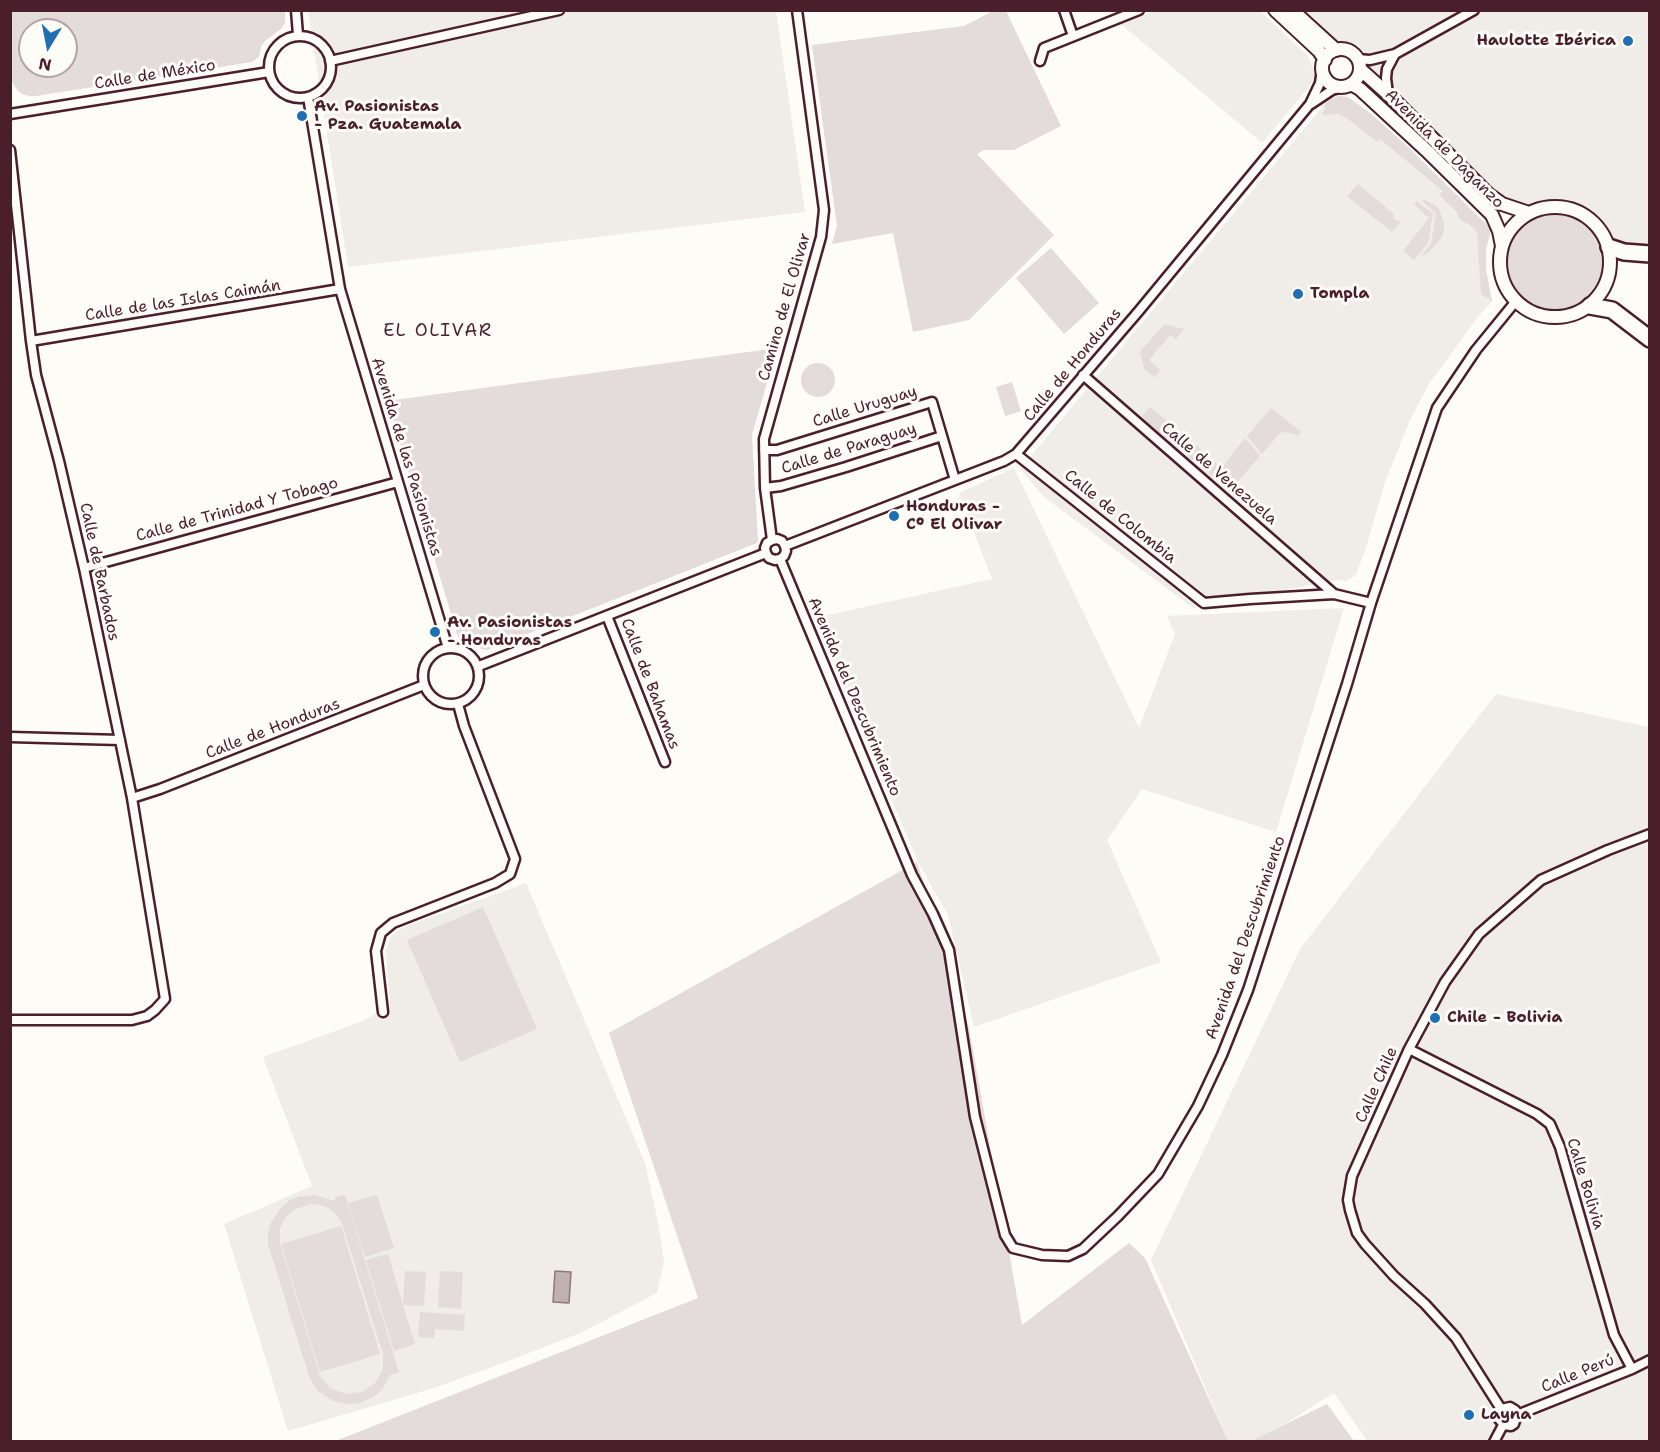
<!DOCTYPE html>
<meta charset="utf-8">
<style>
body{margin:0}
#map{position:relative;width:1660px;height:1452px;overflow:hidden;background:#fdfcf7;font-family:"Shantell Sans",sans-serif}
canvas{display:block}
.frame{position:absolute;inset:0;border:12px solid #4a1f2b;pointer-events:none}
.north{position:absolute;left:18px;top:18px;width:60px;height:60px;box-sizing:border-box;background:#fdfcf7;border:2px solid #b5a4a5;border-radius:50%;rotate:190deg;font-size:16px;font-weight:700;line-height:24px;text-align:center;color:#4a1f2b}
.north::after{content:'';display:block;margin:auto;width:21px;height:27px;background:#1f6fb2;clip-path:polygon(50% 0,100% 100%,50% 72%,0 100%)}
</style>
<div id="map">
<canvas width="1660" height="1452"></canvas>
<div class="frame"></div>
<div class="north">N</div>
</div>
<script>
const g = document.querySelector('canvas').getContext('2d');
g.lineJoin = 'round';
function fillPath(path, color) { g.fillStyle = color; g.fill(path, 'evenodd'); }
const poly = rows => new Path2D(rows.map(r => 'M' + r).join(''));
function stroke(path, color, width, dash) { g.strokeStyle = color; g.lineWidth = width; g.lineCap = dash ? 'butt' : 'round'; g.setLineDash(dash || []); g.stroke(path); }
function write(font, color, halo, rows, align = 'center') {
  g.font = font + ' "Shantell Sans",sans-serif'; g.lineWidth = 6; g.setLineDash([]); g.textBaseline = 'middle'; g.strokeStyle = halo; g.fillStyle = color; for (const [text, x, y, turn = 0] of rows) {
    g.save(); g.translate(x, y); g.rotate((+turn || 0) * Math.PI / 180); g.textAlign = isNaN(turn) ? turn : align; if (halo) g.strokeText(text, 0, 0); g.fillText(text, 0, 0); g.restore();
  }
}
fillPath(poly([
 [308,11,776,11,805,212,348,267],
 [1155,11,1260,11,1308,56,1314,70,1313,82,1262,143,1121,24],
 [1292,11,1649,11,1649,254,1609,247,1602,232,1591,219,1577,211,1561,207,1544,207,1529,213,1502,204,1359,64,1354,55,1346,50,1341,50],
 [1339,96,1348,97,1370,113,1406,145,1491,229,1486,250,1486,270,1492,301,1477,318,1429,384,1410,420,1385,482,1365,551,1355,576,1346,581,1337,580,1193,608,1044,497,1020,469,1324,105,1331,99],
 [1014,468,1139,728,1175,634,1167,616,1344,608,1276,832,1142,789,1107,840,1161,962,974,1027,948,915,919,864,815,618,992,579,959,493],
 [1496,694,1649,727,1649,1441,1367,1441,1334,1393,1257,1441,1228,1441,1151,1260,1300,949],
 [526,883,645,1163,659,1227,664,1262,657,1293,580,1333,506,1362,434,1388,288,1431,224,1224,312,1186,263,1057,363,1021,390,1006,386,950,391,936,401,928]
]), '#f0ece8');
fillPath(poly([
 [285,11,285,23,281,29,265,41,261,47,259,57,252,62,36,96,29,96,22,94,18,91,12,82,10,74,11,11],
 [30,30,66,30,66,66,30,66],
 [993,11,1006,11,1061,126,1014,150,984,150,977,154,1054,235,969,320,913,332,893,233,832,244,837,226,812,45,964,26],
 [1339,96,1348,97,1370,113,1406,145,1491,229,1486,250,1486,270,1492,301,1481,294,1477,232,1470,225,1462,221,1458,217,1457,212,1439,195,1443,191,1380,139,1377,142,1348,119,1338,114,1324,115,1322,113,1326,108,1324,105,1331,99],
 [1358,184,1394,214,1393,217,1395,220,1398,221,1402,220,1392,232,1347,196],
 [1424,199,1435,205,1439,209,1444,223,1444,229,1442,237,1429,252,1419,258,1431,244,1436,213,1422,201],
 [1417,201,1433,214,1428,243,1414,260,1403,251,1429,218,1414,205],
 '1506 262a49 49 0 1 1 98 0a49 49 0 1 1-98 0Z',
 [1051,248,1099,303,1064,334,1016,278],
 [1165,324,1184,329,1176,339,1170,335,1149,360,1160,370,1155,377,1146,371,1144,368,1140,353,1142,349],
 [777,348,752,435,758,540,757,543,487,650,481,649,470,640,458,637,387,401],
 '801 380a17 17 0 1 1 34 0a17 17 0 1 1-34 0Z',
 [1012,382,1021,411,1005,416,996,387],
 [1150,407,1209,456,1204,462,1197,464,1143,419,1143,415],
 [1271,408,1301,432,1298,436,1291,433,1281,432,1262,454,1247,436],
 [1245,438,1260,456,1238,481,1232,483,1218,481,1209,473,1209,468,1214,461,1222,467],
 [917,862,969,1028,1022,1325,1129,1243,1145,1258,1228,1441,333,1442,698,1298,609,1033],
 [483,907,537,1029,460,1062,407,940],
 [315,1195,335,1201,335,1197,345,1195,399,1372,390,1375,382,1390,373,1397,360,1403,348,1404,333,1401,318,1391,313,1384,309,1376,268,1244,268,1233,270,1224,281,1208,290,1200,297,1197],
 [311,1204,320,1205,328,1208,335,1213,342,1224,383,1354,383,1368,380,1375,375,1383,362,1392,347,1394,334,1390,329,1387,320,1376,280,1244,280,1228,287,1215,296,1209],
 [377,1195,394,1248,365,1257,348,1203],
 [341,1226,380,1354,320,1372,281,1244],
 [388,1254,403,1305,405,1271,426,1272,424,1306,403,1305,415,1344,394,1351,366,1260],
 [440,1271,463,1272,461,1309,438,1307],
 [420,1312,465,1315,464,1331,435,1329,434,1338,418,1337],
 [1327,1404,1354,1441,1251,1441]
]), '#e3dcda');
const water = poly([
 [555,1271,571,1272,569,1303,553,1302,555,1271]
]);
fillPath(water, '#c0b1b1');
stroke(water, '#91777b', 1.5);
const street = poly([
 [296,10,298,35],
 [1064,10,1073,36],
 '269 67a31 31 0 1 1 62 0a31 31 0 1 1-62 0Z',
 [1357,59,1370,60,1395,54,1474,10],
 [330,61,559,10],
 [1040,61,1044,48,1139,10],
 [1388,94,1386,78,1387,69,1395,54],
 [308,97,340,289,448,648],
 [1311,104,1332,90,1342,87],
 [10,114,269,72],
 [10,150,31,341,36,375,59,461,84,568,132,798,165,999,155,1010,147,1016,132,1020,10,1020],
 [31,341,340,289],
 [1083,375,1334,594],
 [764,450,777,450,932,402,955,480],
 [1016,454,1204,603,1250,599,1334,594,1371,603],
 [765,488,781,486,846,467,942,436],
 [772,540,765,488,764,439,821,237,824,210,797,10],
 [785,546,1004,461,1016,454,1138,312,1310,104,1320,83,1322,69],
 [766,553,765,548,767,543,772,540,777,539,782,541,785,546],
 [766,553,769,558,775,560,780,559,784,556,786,551,785,546],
 [780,559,912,875,933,914,949,950,975,1117,1005,1235,1013,1248,1042,1255,1068,1256,1083,1249,1118,1216,1158,1174,1198,1106,1222,1055,1248,990,1347,684,1371,603,1437,408,1476,350,1516,301],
 [84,568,398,482],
 [607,616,665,762],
 '423 676a28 28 0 1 1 56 0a28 28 0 1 1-56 0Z',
 [479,666,766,553],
 [10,737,120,740],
 [132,798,160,789,424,685],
 [383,1012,376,951,381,933,393,923,495,883,510,874,515,859,464,726,458,704],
 [1409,1049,1537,1114,1550,1124,1560,1147,1614,1335,1632,1369],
 [1501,1409,1456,1338,1425,1304,1394,1276,1365,1244,1357,1233,1350,1210,1348,1200,1352,1176,1409,1049,1445,982,1479,934,1541,880,1608,850,1650,834],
 [1501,1409,1498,1418,1504,1425,1511,1426,1514,1424,1517,1415],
 [1501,1409,1510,1407,1515,1410,1517,1415],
 [1517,1415,1632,1369,1650,1360],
 [1494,1442,1503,1425]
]);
const secondary = poly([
 [1275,10,1319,51,1325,60],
 [1292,10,1336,50],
 '1322 68a19 19 0 1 1 38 0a19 19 0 1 1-38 0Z',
 [1360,69,1389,95,1488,194,1502,204,1529,213],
 [1351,84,1360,89,1426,150,1492,215,1499,231,1502,246],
 '1500 262a55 55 0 1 1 110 0a55 55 0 1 1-110 0Z'
]);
const highway = poly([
 [1609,247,1624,252,1650,254],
 [1590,306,1612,310,1650,339]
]);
stroke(street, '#4a1f2b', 13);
stroke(secondary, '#4a1f2b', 16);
stroke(highway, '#4a1f2b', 20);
stroke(street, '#fdfcf7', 8);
stroke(secondary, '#fdfcf7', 12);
stroke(highway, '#fdfcf7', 15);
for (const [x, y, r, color] of [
 [1628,41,6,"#1f6fb2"],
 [302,116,6,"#1f6fb2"],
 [1298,294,6,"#1f6fb2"],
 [894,516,6,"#1f6fb2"],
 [435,632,6,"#1f6fb2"],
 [1435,1018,6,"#1f6fb2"],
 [1469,1415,6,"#1f6fb2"]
]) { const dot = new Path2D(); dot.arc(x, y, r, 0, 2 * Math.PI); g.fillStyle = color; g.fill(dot); stroke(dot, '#fdfcf7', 2); }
write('bold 16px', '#4a1f2b', '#fdfcf7', [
 ["Haulotte Ibérica",1616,41,"right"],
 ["Av. Pasionistas",314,107],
 ["- Pza. Guatemala",314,125],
 ["Tompla",1310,294],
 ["Honduras -",906,507],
 ["Cº El Olivar",906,525],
 ["Av. Pasionistas",447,623],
 ["- Honduras",447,641],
 ["Chile - Bolivia",1447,1018],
 ["Layna",1481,1415]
], 'left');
write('16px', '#4a1f2b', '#fdfcf7', [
 ["Calle de México",155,75,-9],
 ["Avenida de Daganzo",1444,149,45],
 ["Calle de las Islas Caimán",183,301,-9],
 ["Camino de El Olivar",785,307,-74],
 ["Calle de Honduras",1073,365,-50],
 ["Calle Uruguay",865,407,-17],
 ["Calle de Paraguay",849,449,-17],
 ["Avenida de las Pasionistas",406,457,73],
 ["Calle de Venezuela",1219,474,41],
 ["Calle de Trinidad Y Tobago",237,510,-15],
 ["Calle de Colombia",1120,517,39],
 ["Calle de Barbados",99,572,78],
 ["Calle de Bahamas",650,684,69],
 ["Avenida del Descubrimiento",854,697,67],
 ["Calle de Honduras",273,729,-21],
 ["Avenida del Descubrimiento",1246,938,-71],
 ["Calle Chile",1377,1085,-66],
 ["Calle Bolivia",1585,1184,73],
 ["Calle Perú",1578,1374,-22]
]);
g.letterSpacing = '1.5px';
write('18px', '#4a1f2b', '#fdfcf7', [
 ["EL OLIVAR",438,331]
]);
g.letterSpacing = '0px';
</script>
